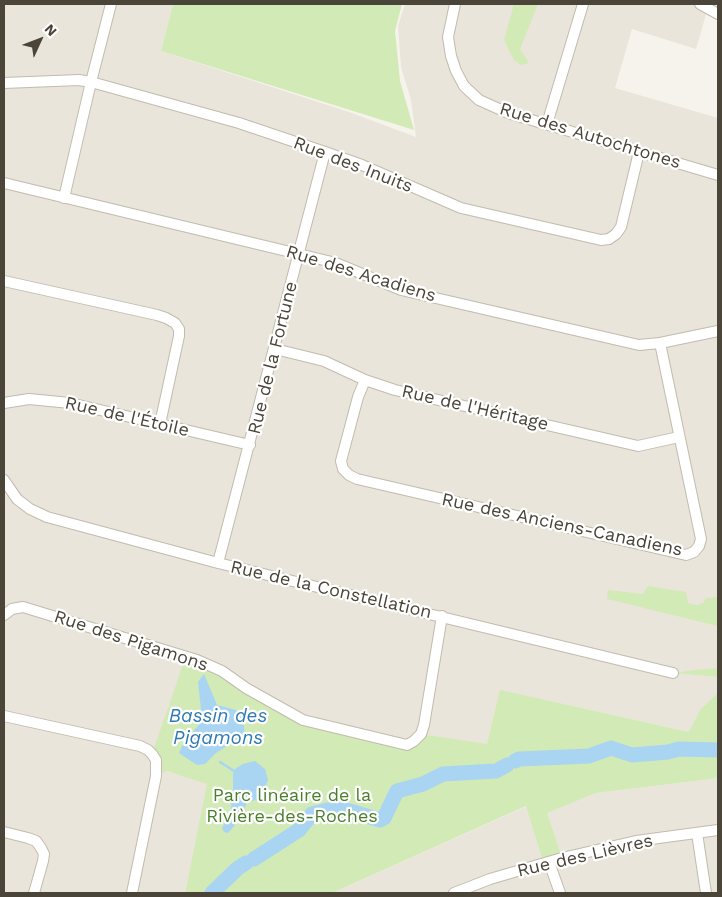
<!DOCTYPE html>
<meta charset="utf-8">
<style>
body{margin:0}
#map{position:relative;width:722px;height:897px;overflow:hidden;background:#f6f3ec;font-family:"Work Sans",sans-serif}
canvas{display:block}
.frame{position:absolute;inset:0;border:5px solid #4b4439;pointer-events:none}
.north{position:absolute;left:15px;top:15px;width:50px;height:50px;-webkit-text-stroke:4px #fff;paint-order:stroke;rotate:47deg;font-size:14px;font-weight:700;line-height:20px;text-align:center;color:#4b4439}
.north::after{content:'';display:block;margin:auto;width:18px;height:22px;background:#4b4439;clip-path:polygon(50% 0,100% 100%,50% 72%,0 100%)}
</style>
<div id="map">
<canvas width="722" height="897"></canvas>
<div class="frame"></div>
<div class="north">N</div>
</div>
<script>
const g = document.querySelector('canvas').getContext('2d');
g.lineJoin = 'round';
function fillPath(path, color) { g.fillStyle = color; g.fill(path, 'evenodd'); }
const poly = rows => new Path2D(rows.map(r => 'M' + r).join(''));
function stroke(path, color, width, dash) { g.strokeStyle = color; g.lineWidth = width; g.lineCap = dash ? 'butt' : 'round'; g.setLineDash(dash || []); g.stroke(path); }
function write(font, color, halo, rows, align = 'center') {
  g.font = font + ' "Work Sans",sans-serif'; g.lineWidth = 4.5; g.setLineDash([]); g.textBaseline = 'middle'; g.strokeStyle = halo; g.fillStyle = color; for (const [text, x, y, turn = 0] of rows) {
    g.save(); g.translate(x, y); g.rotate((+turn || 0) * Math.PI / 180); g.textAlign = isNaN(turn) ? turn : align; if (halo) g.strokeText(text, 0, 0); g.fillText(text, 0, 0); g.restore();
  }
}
fillPath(poly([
 [4,4,173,4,161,51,349,112,416,137,411,100,401,67,398,26,405,4,709,4,696,49,632,29,615,88,718,118,718,668,676,673,718,677,718,725,689,732,501,691,487,745,421,734,414,741,167,771,208,783,185,893,4,893],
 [718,777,718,893,332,893,536,802,543,814,596,793,712,779]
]), '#eae5da');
fillPath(poly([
 [173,4,402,4,395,31,400,81,414,130,161,51],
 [514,4,538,4,520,49,529,63,521,65,514,60,504,40],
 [648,586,686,592,688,603,697,605,703,603,706,598,718,597,718,626,607,599,608,590,643,594],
 [186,656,303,720,400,744,421,734,487,744,500,690,689,732,700,710,718,693,718,777,712,779,596,793,547,813,562,858,544,864,526,806,332,893,185,893,207,784,167,771,156,776,152,754],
 [718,668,718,677,673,673,695,670]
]), '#d2eab5');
fillPath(poly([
 [204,674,217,705,236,710,243,721,245,734,216,753,205,764,197,765,179,753,184,742,198,726,201,709,198,682],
 [255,761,265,769,268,780,260,799,247,802,240,819,228,833,224,832,222,828,230,815,233,794,233,774,235,769,243,764]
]), '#a9d4f2');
stroke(poly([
 [220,762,234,771]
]), '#a9d4f2', 2.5);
stroke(poly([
 [515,761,519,759,589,756,611,748,632,755,668,752,679,749,718,750],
 [254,859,299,830,312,814,327,810,346,810,380,820,384,818,397,791,423,784,443,774,496,771,507,765],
 [212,893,238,868,246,863]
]), '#a9d4f2', 15);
const minor = poly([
 [455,4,448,37,451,56,456,71,464,86,479,100,508,113,718,175],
 [700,4,718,14],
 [4,83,79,80,91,82,239,123,325,152,362,165,461,208,601,240,609,239,616,234,621,227,639,152],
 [547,124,583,4],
 [4,183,336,263,401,290,639,345,660,343,718,331],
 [64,198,91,82,111,4],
 [4,281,157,315,166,318,175,323,179,329,179,336,160,424],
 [275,349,324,361,365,380,395,390,638,446,679,437],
 [365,380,358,397,341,461,343,469,349,475,357,479,686,555,694,552,699,546,701,539,660,343],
 [4,403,29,399,70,403,250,445],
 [4,480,17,499,30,509,47,517,218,563,673,673],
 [218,563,325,152],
 [4,615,12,609,23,607,197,660,222,671,246,688,303,720,407,745,414,741,421,734,424,725,442,616],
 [4,716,140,746,148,750,152,754,156,760,156,776,132,893],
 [4,832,28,838,36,841,41,848,44,854,43,861,34,893],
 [697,833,706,893],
 [549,862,560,893],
 [454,893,490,879,562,858,636,841,718,830]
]);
stroke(minor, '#c2bbae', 12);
stroke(minor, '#fff', 10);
write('18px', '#4b4439', '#fff', [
 ["Rue des Autochtones",590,136,17],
 ["Rue des Inuits",353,165,21],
 ["Rue des Acadiens",361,274,17],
 ["Rue de la Fortune",273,358,-76],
 ["Rue de l'Héritage",475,408,13],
 ["Rue de l'Étoile",127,417,13],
 ["Rue des Anciens-Canadiens",562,525,12],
 ["Rue de la Constellation",331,590,13],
 ["Rue des Pigamons",131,641,18],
 ["Rue des Lièvres",585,856,-13]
]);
write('18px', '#4a7f2a', '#fff', [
 ["Parc linéaire de la",292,796],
 ["Rivière-des-Roches",292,817]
]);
write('italic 19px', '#2e7ab2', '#fff', [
 ["Bassin des",218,716],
 ["Pigamons",218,738]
]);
</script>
